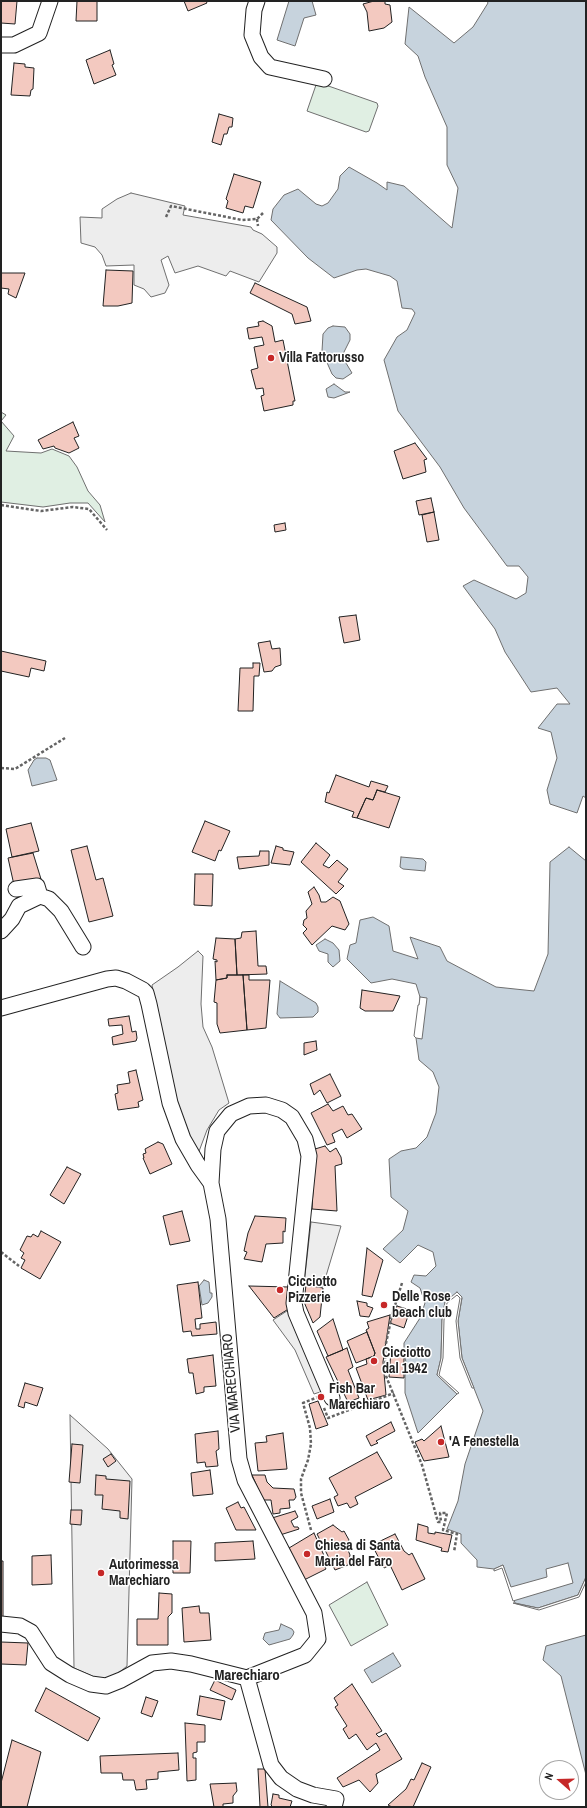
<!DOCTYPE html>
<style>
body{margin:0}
#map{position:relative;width:587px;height:1808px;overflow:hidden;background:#fff;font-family:"Archivo Narrow",sans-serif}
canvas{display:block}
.frame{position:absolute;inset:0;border:2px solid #222;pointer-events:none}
.north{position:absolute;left:539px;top:1760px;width:40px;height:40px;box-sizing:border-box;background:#fff;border:1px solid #a7a7a7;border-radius:50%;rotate:290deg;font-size:11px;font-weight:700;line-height:16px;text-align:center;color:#222}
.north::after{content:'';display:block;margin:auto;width:14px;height:18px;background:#c62828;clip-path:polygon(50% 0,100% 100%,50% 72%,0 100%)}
</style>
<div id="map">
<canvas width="587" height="1808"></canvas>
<div class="frame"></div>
<div class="north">N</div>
</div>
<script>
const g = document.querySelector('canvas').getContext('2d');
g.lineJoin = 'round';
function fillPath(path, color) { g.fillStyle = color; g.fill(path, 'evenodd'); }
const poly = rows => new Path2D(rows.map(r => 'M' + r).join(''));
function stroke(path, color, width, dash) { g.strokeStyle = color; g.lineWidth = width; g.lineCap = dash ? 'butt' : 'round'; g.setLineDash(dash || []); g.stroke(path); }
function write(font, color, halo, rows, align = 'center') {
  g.font = font + ' "Archivo Narrow",sans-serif'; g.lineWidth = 3; g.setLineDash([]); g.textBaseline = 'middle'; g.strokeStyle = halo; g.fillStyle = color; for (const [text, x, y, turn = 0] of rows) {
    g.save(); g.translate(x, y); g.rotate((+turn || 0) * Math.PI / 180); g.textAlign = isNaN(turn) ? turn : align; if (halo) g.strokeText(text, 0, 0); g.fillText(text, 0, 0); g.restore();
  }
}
const green = poly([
 [317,82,377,103,378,106,369,131,366,132,307,111,317,82],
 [1,412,6,415,1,421,14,436,6,451,41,453,52,449,69,456,77,467,88,491,100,505,105,522,88,503,70,503,43,507,1,502,1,412],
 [367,1582,388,1625,351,1646,329,1605,367,1582]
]);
fillPath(green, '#e0efe3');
stroke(green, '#6f6f6f', 1);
const parking = poly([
 [131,193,185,206,183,215,251,227,253,230,262,234,277,247,277,253,259,282,230,271,226,276,198,266,175,273,168,256,161,260,169,285,165,293,151,297,144,289,134,285,134,265,106,266,102,255,95,247,81,243,80,217,102,218,102,209,117,199,131,193],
 [198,951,203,956,201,1004,203,1027,212,1047,229,1103,219,1110,207,1130,198,1154,172,1097,152,985,178,967,198,951],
 [311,1222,341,1226,323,1286,304,1284,311,1222],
 [290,1309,323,1391,314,1394,295,1350,273,1320,290,1309],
 [70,1415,108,1449,132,1479,127,1666,114,1677,105,1680,97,1678,74,1668,70,1415]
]);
fillPath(parking, '#ededed');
stroke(parking, '#6f6f6f', 1);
const water = poly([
 [289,1,312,1,316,15,304,18,295,46,277,40,289,1],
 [487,1,586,1,586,798,583,796,577,813,550,804,547,790,557,758,551,732,538,728,557,704,570,704,557,688,531,692,505,652,495,629,463,586,474,580,516,599,526,593,528,577,519,566,507,566,464,508,440,467,398,411,384,360,397,337,407,330,415,313,412,309,402,308,397,281,390,276,366,269,357,270,334,278,308,258,271,220,273,209,284,195,298,189,316,204,322,206,328,203,338,189,340,176,349,167,377,183,387,190,387,182,404,186,452,228,458,188,447,165,447,127,425,77,418,56,405,44,409,7,454,43,473,27,488,3,487,1],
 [333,326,345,327,350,334,350,340,343,354,346,363,352,373,343,379,336,378,332,374,322,351,323,334,328,328,333,326],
 [334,384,345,392,350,392,334,398,328,397,326,389,334,384],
 [37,758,46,758,50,760,57,780,32,786,28,770,34,760,37,758],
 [569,847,586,861,586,1577,578,1595,538,1608,515,1603,503,1565,494,1569,477,1567,477,1560,461,1543,461,1534,447,1529,458,1501,465,1464,483,1411,462,1358,458,1321,462,1298,457,1293,445,1302,442,1320,441,1358,437,1375,457,1394,418,1433,405,1393,405,1376,407,1365,404,1355,404,1343,420,1318,425,1303,420,1288,411,1282,414,1275,426,1276,436,1266,433,1252,418,1245,400,1263,383,1249,403,1230,408,1211,391,1197,389,1159,401,1151,416,1148,427,1137,436,1113,439,1087,433,1072,419,1060,416,1038,420,997,416,984,392,979,371,983,347,959,350,945,356,943,360,920,373,917,389,926,393,951,418,959,410,937,440,947,447,961,496,987,534,991,548,954,550,862,569,847],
 [401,857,423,859,426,862,425,871,403,869,400,867,401,857],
 [325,939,333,943,339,950,340,961,333,967,328,962,328,954,319,951,316,945,325,939],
 [280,981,316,1003,318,1007,318,1012,313,1017,280,1018,277,1014,280,981],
 [204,1280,209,1282,210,1293,212,1293,212,1297,208,1303,202,1305,199,1286,204,1280],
 [281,1624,292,1629,294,1632,293,1635,290,1639,269,1645,263,1639,265,1633,279,1630,281,1624],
 [586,1635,586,1775,561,1676,543,1660,546,1646,586,1635],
 [393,1653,401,1666,372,1683,364,1670,393,1653]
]);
fillPath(water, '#c7d3dd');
stroke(water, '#6f6f6f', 1);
const pier = poly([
 [420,997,427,998,422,1039,416,1038,414,1036,418,1005,419,1005,420,997],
 [457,1292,462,1297,458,1321,462,1358,474,1388,472,1388,460,1358,456,1321,460,1298,457,1295,447,1303,444,1320,443,1358,439,1375,459,1393,457,1394,437,1375,441,1358,442,1320,445,1302,457,1292],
 [568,1563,573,1583,513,1601,502,1568,494,1571,494,1569,503,1565,511,1587,547,1577,546,1569,568,1563],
 [586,1577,586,1582,579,1597,539,1610,513,1603,538,1608,578,1595,586,1577]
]);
fillPath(pier, '#fff');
stroke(pier, '#6f6f6f', 1);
const building = poly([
 [1,1,17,1,15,24,1,23,1,1],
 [77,1,97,1,97,21,76,21,77,1],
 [184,1,206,1,207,3,188,11,184,1],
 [374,1,385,1,385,4,390,5,392,22,384,28,369,31,367,12,363,4,374,1],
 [110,50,114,64,112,65,116,75,94,84,86,60,110,50],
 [14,63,25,64,25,67,34,68,33,89,31,90,30,96,11,95,14,63],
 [219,114,233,118,232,127,229,127,227,134,224,134,221,145,212,142,219,114],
 [234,174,261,182,253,208,245,206,243,213,226,208,228,201,226,199,234,174],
 [106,270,133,271,132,303,118,306,103,306,106,270],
 [1,273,25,273,16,298,8,294,9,289,1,288,1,273],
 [255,283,307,307,311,321,295,324,292,314,250,293,255,283],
 [263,321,272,326,275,342,283,340,295,401,293,401,293,405,264,411,261,396,264,395,263,388,256,389,251,370,258,368,254,347,264,345,262,337,249,339,247,328,259,326,258,322,263,321],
 [73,422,79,436,74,438,79,448,69,453,55,448,54,446,43,449,38,440,73,422],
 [415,443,427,459,424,460,426,472,403,479,394,451,415,443],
 [431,498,434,512,419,515,416,501,431,498],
 [434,512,439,540,427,542,422,515,434,512],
 [285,523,286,530,275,532,274,525,285,523],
 [356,615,360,640,344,643,339,617,356,615],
 [270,641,272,649,280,648,281,665,275,667,272,671,264,672,258,643,270,641],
 [1,651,46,661,44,671,31,668,29,677,1,671,1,651],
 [253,663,260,663,259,676,254,676,253,711,238,711,240,668,253,668,253,663],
 [336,775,369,787,371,781,388,786,385,792,377,790,373,800,366,798,357,818,352,817,354,812,325,802,327,792,329,793,336,775],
 [377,790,400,797,389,828,357,818,366,798,373,800,377,790],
 [205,821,230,831,221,851,219,850,215,861,192,852,205,821],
 [31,823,39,851,12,857,6,829,31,823],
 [316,843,330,855,323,865,329,868,337,860,348,869,338,882,344,886,336,894,301,862,316,843],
 [87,846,96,880,103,878,113,916,89,922,71,850,87,846],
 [276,846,283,848,283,850,294,852,290,865,271,863,276,846],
 [260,851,269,851,269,865,239,869,237,857,259,856,260,851],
 [33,853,41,879,14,885,8,858,33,853],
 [195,874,213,874,212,906,194,905,195,874],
 [314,887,319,895,321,902,326,902,333,897,340,901,349,924,345,930,332,926,312,945,303,933,307,929,303,925,304,920,307,918,306,911,312,904,308,892,314,887],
 [256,931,258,966,266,966,267,974,237,975,235,939,241,938,242,932,256,931],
 [216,938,235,939,237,975,227,975,227,978,216,980,215,961,217,962,217,960,213,959,216,938],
 [227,975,243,975,247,1030,220,1033,217,1024,217,1003,214,1002,216,980,227,978,227,975],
 [243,975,249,975,249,980,270,980,266,1028,247,1030,243,975],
 [362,990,400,996,393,1011,365,1011,360,1008,362,990],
 [129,1016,132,1032,136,1031,137,1038,136,1041,113,1045,112,1037,123,1034,122,1025,109,1026,108,1019,129,1016],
 [316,1041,317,1050,304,1055,304,1043,316,1041],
 [136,1070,143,1100,138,1102,139,1107,118,1110,115,1094,118,1093,117,1085,130,1083,128,1072,136,1070],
 [330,1074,341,1096,327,1103,320,1090,314,1095,310,1084,330,1074],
 [328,1104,333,1111,343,1106,348,1115,352,1114,362,1129,347,1138,342,1129,332,1134,335,1142,327,1145,311,1113,328,1104],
 [158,1142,163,1144,172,1164,150,1174,143,1158,144,1158,143,1154,146,1153,145,1149,158,1142],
 [325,1146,330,1152,336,1148,341,1157,342,1164,335,1166,337,1211,312,1209,315,1149,325,1146],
 [67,1167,81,1174,64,1204,50,1195,67,1167],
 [182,1211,190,1241,170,1245,163,1216,182,1211],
 [255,1216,286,1218,285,1232,283,1231,283,1243,266,1244,262,1262,244,1259,247,1252,244,1251,248,1233,255,1216],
 [41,1231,61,1242,40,1279,21,1268,25,1260,21,1258,24,1253,20,1250,27,1236,31,1237,33,1234,38,1237,41,1231],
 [367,1248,383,1260,372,1297,362,1295,367,1248],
 [198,1282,202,1318,195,1319,196,1329,200,1329,200,1324,216,1322,217,1334,192,1336,191,1331,183,1332,177,1285,198,1282],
 [306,1285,323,1288,320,1317,313,1323,304,1302,306,1285],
 [249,1286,289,1287,290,1308,274,1318,249,1286],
 [357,1301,367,1303,367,1306,373,1308,369,1317,360,1316,357,1301],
 [397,1306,410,1310,404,1328,390,1323,397,1306],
 [390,1315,383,1362,386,1395,368,1400,356,1368,367,1364,366,1359,374,1356,375,1353,366,1330,369,1328,367,1322,390,1315],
 [333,1319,343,1350,328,1356,317,1331,333,1319],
 [367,1332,375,1353,374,1356,356,1363,347,1341,367,1332],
 [347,1348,353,1367,348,1370,359,1398,348,1402,326,1357,347,1348],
 [391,1351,404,1352,404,1378,389,1377,391,1351],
 [213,1355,216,1386,204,1387,204,1392,196,1394,193,1373,189,1373,187,1359,213,1355],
 [25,1383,43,1388,37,1406,25,1402,24,1408,18,1406,25,1383],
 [318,1401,328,1425,316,1429,309,1404,318,1401],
 [391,1422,395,1431,376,1441,378,1443,371,1446,366,1436,391,1422],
 [441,1426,449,1457,424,1461,415,1442,422,1439,424,1441,441,1426],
 [218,1431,219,1449,216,1451,218,1466,206,1467,205,1462,197,1463,195,1434,218,1431],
 [283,1433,287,1469,258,1471,255,1443,267,1442,266,1436,283,1433],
 [72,1444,83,1445,80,1483,69,1482,72,1444],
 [377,1452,392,1478,355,1497,358,1504,350,1508,347,1503,338,1506,334,1497,338,1495,329,1478,377,1452],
 [111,1454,116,1461,108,1467,103,1459,111,1454],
 [210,1470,213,1494,193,1496,191,1473,210,1470],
 [96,1475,106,1476,106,1479,130,1481,128,1519,120,1518,120,1511,102,1509,103,1495,95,1495,96,1475],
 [252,1475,265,1475,267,1482,273,1488,294,1489,296,1497,294,1500,289,1500,290,1508,280,1509,280,1513,273,1514,271,1500,263,1500,252,1475],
 [330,1499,334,1512,317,1519,312,1506,330,1499],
 [238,1502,241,1508,244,1507,256,1530,236,1530,226,1508,238,1502],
 [71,1510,82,1510,81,1525,70,1524,71,1510],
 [295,1511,298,1517,291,1521,294,1527,298,1527,299,1529,280,1535,272,1518,295,1511],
 [418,1524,428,1527,428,1533,435,1534,435,1532,452,1535,448,1552,441,1551,442,1548,416,1540,418,1524],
 [333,1525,342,1532,344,1531,349,1540,346,1545,350,1555,348,1565,335,1570,317,1534,333,1525],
 [314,1533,326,1560,322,1561,326,1569,304,1580,289,1548,314,1533],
 [395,1534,404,1551,409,1555,412,1553,425,1579,402,1590,390,1565,384,1568,372,1545,395,1534],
 [173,1541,191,1541,190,1573,173,1573,173,1541],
 [253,1541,255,1559,215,1561,215,1543,253,1541],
 [51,1555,52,1584,32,1585,32,1556,51,1555],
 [1,1561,3,1561,3,1618,1,1618,1,1561],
 [159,1593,172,1594,172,1613,168,1617,168,1645,137,1645,137,1619,158,1619,159,1593],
 [199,1606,200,1613,209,1613,211,1640,184,1642,182,1608,199,1606],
 [1,1642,28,1643,26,1665,1,1664,1,1642],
 [215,1680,236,1690,232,1700,210,1690,215,1680],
 [352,1684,382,1731,376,1734,379,1737,386,1733,402,1759,376,1774,378,1783,370,1792,359,1780,343,1787,337,1778,380,1750,376,1743,367,1750,356,1734,349,1739,343,1729,347,1726,335,1707,338,1705,334,1698,352,1684],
 [46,1688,100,1718,88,1741,35,1711,46,1688],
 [200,1696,225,1701,221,1720,197,1715,200,1696],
 [146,1697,158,1701,152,1717,141,1713,146,1697],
 [185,1723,205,1725,205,1742,197,1742,197,1752,193,1753,193,1758,196,1758,196,1780,187,1781,185,1723],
 [12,1740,41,1752,27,1807,1,1807,1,1783,12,1740],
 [178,1753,179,1770,158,1772,158,1779,146,1780,147,1789,136,1790,134,1780,123,1780,122,1773,101,1773,100,1756,178,1753],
 [422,1763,431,1767,413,1807,392,1807,388,1805,406,1789,411,1779,414,1780,422,1763],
 [258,1769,265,1769,268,1807,260,1807,258,1769],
 [236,1783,237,1791,233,1796,233,1803,223,1804,223,1807,214,1807,210,1784,236,1783],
 [273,1794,279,1795,279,1798,292,1801,290,1807,273,1807,271,1805,273,1794]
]);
fillPath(building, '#f3c9c0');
stroke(building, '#222', 1);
const minor = poly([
 [257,1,254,10,252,35,261,57,270,67,324,79],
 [1,45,14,45,39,33,50,1],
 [40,896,49,899,61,911,83,947],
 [1,931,12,919,19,906,40,896,37,886,16,889],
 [1,1008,107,979,116,978,126,981,143,990,146,993,149,1004,170,1103,183,1139,198,1165,211,1183],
 [1,1624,20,1626,31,1632,51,1663,70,1675,91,1684,106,1686,121,1680,152,1663,171,1661,191,1664,247,1678,305,1655,318,1639,314,1613,245,1480,239,1459,218,1219,211,1183,213,1149,217,1131,231,1114,249,1106,266,1105,282,1110,292,1117,305,1139,309,1156,294,1303,296,1313,332,1398],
 [247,1678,271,1765,281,1778,297,1789,313,1795,336,1799,334,1807]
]);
stroke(minor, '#222', 17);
stroke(poly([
 [166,217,171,206,242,220,257,219,263,213],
 [257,219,258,226],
 [1,505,41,511,73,507,89,509,107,530],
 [1,768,15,769,65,738],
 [1,1252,19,1266],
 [402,1283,392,1315,385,1348,386,1376,422,1465,438,1522,441,1522,440,1513,447,1513,443,1530,457,1534,454,1552],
 [324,1408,328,1418,394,1393],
 [311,1530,301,1493,301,1479,308,1460,311,1444,310,1428,303,1403,318,1397]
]), '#646464', 2.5, [3, 2]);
stroke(minor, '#fff', 15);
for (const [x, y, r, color] of [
 [271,358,4,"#c62828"],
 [280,1290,4,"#c62828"],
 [384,1305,4,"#c62828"],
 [374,1361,4,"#c62828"],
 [321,1397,4,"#c62828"],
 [441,1442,4,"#c62828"],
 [307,1554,4,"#c62828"],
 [101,1573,4,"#c62828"]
]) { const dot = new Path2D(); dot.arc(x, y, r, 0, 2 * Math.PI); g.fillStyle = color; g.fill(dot); stroke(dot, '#fff', 1.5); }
write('bold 14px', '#222', '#fff', [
 ["Villa Fattorusso",279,358],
 ["Cicciotto",288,1282],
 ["Pizzerie",288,1298],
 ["Delle Rose",392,1297],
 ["beach club",392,1313],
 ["Cicciotto",382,1353],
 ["dal 1942",382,1369],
 ["Fish Bar",329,1389],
 ["Marechiaro",329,1405],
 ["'A Fenestella",449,1442],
 ["Chiesa di Santa",315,1546],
 ["Maria del Faro",315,1562],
 ["Autorimessa",109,1565],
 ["Marechiaro",109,1581]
], 'left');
write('14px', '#222', '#fff', [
 ["VIA MARECHIARO",232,1383,-95]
]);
write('bold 15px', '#222', '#fff', [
 ["Marechiaro",247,1676]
]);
</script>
